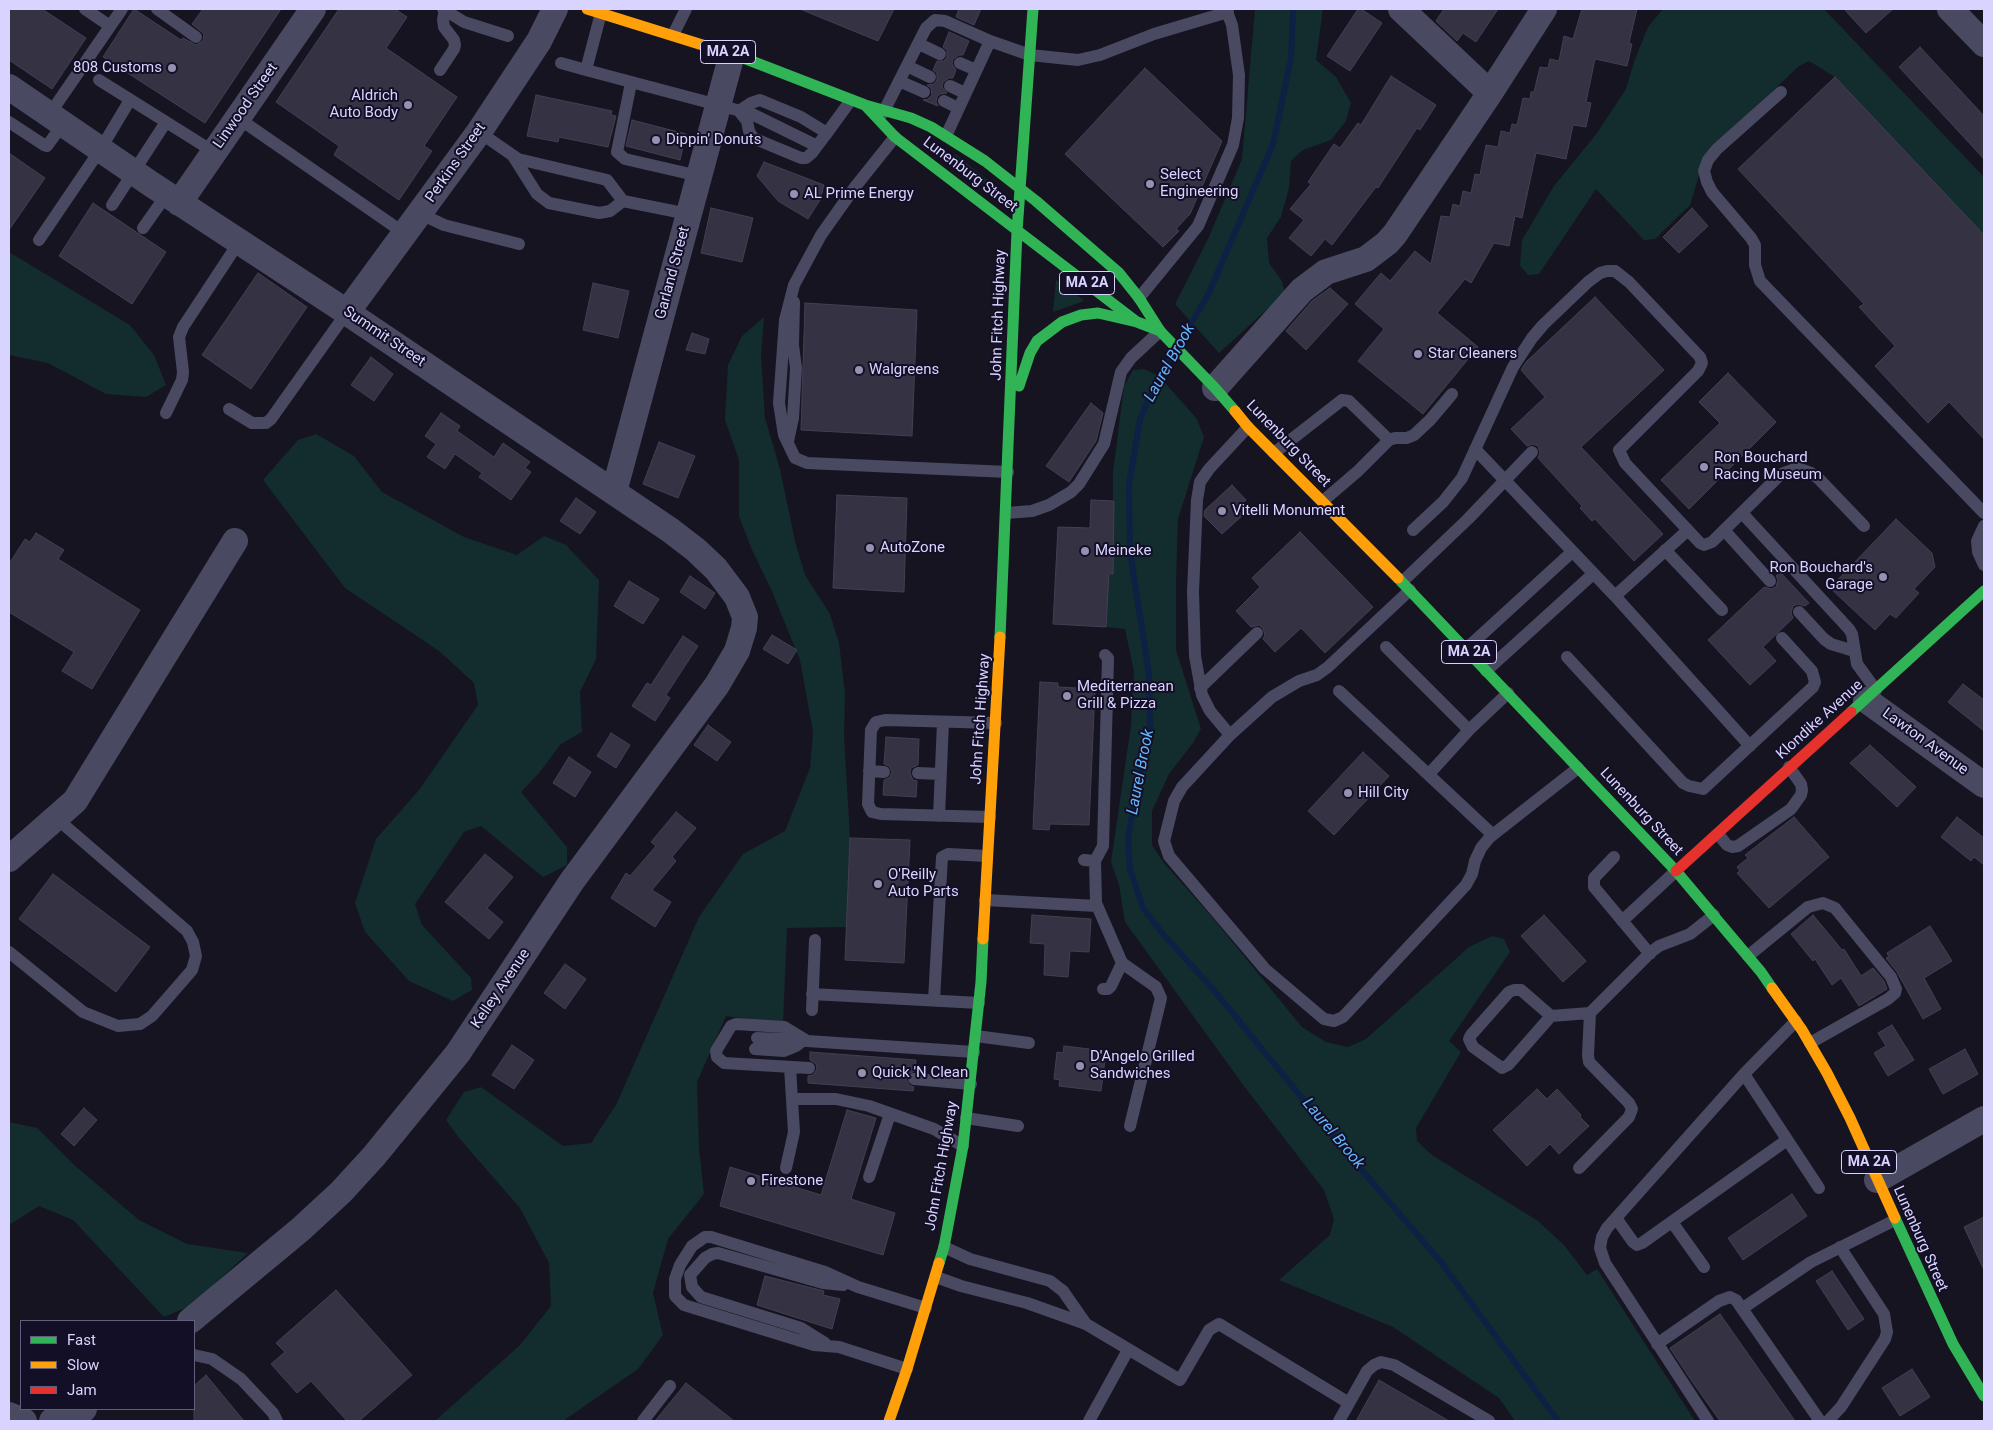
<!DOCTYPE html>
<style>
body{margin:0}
#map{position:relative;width:1993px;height:1430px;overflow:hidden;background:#161421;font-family:Roboto,sans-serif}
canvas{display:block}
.frame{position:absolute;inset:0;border:10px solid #d9d4ff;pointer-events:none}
.legend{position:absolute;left:20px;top:1320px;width:175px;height:90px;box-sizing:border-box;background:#130f26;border:1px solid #625e7d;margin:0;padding:6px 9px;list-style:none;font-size:15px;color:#d9d4ff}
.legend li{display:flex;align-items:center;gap:10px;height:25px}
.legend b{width:25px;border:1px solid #625e7d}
</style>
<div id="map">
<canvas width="1993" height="1430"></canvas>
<div class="frame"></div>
<ul class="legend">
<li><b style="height:6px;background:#30b455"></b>Fast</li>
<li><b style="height:6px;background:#ff9f0a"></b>Slow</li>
<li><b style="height:6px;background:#e5322d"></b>Jam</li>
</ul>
</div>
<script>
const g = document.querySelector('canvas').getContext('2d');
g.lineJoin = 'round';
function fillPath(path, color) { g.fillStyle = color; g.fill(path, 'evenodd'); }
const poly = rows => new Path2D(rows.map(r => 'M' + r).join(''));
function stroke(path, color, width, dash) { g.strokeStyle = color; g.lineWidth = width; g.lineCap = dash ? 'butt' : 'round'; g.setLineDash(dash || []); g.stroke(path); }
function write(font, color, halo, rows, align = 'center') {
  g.font = font + ' Roboto,sans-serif'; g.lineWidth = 4; g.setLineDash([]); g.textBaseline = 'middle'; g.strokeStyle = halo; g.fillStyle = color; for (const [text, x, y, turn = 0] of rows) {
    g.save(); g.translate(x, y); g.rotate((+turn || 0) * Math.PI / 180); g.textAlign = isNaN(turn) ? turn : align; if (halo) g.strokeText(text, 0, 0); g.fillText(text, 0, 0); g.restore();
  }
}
fillPath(poly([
 [1255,9,1323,9,1316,60,1336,77,1351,103,1346,121,1331,140,1303,150,1291,161,1289,188,1281,217,1267,238,1269,263,1282,281,1285,293,1219,353,1175,304,1208,239,1242,159],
 [1663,9,1824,9,1984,177,1984,235,1835,77,1809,61,1799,66,1705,155,1690,205,1655,239,1644,240,1596,189,1539,274,1528,275,1520,266,1522,240,1554,186,1597,133,1626,89,1634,62,1648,27],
 [955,154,989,181,988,183,984,184,955,161,953,156],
 [9,252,130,325,154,355,166,385,146,397,106,394,48,363,9,355],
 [1056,280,1081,298,1084,301,1053,312],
 [764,317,761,356,765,418,780,469,795,541,805,575,830,614,839,643,845,693,844,736,850,838,846,927,787,928,783,1024,726,1016,697,1082,699,1148,704,1194,668,1239,653,1293,663,1335,638,1369,563,1421,435,1421,520,1345,551,1306,549,1263,520,1208,459,1138,446,1120,464,1092,481,1087,563,1146,591,1143,616,1105,699,917,743,854,785,831,810,768,813,732,800,660,771,589,752,550,739,516,739,460,725,420,728,365,742,336],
 [1144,369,1159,376,1197,419,1204,437,1178,519,1176,583,1176,650,1201,729,1193,743,1169,774,1152,811,1152,845,1164,863,1212,917,1302,1027,1326,1042,1348,1047,1366,1039,1469,947,1492,936,1504,939,1510,952,1449,1041,1461,1052,1416,1128,1417,1141,1432,1155,1538,1221,1564,1245,1587,1275,1597,1269,1695,1421,1515,1421,1499,1398,1393,1327,1279,1280,1330,1235,1334,1219,1324,1190,1244,1086,1125,922,1119,885,1111,862,1131,725,1134,672,1125,629,1106,627,1109,573,1113,573,1113,472,1124,386,1133,370],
 [316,434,354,456,382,492,464,537,517,555,544,536,566,545,599,580,596,659,580,692,582,732,561,744,539,773,521,792,567,847,567,865,543,877,481,826,464,832,415,904,422,925,471,978,472,990,453,1001,409,981,365,932,355,903,376,839,419,790,478,705,474,683,439,651,345,588,263,480,298,440],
 [9,1122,37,1128,73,1164,139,1220,187,1244,248,1253,192,1305,164,1317,73,1220,39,1206,9,1225]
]), '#132c2d');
stroke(poly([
 [1180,342,1208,295,1273,144,1291,58,1293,9],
 [1172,355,1157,380,1140,419,1129,485,1130,552,1149,674,1150,725,1128,836,1130,869,1143,908,1163,934,1212,988,1348,1154,1441,1262,1558,1421]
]), '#0d2144', 6);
const building = poly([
 [9,9,42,9,86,38,52,89,9,60,9,9],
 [134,9,181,40,183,38,196,45,203,41,204,34,192,24,203,9,281,9,205,123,103,57,134,9],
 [339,9,395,9,407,17,386,48,457,97,424,146,432,151,399,200,334,155,339,146,276,102,339,9],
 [800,9,894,9,878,41,800,9],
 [959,9,981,9,974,25,956,17,959,9],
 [1358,9,1361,9,1382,23,1350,71,1327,56,1358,9],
 [1444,9,1498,9,1476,42,1463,33,1457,41,1436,21,1444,9],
 [1582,9,1637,9,1629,43,1632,44,1627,66,1595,59,1586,102,1591,103,1586,127,1573,125,1566,159,1536,153,1522,218,1515,216,1509,246,1494,243,1471,283,1465,279,1437,313,1478,347,1423,414,1358,361,1384,329,1355,304,1381,273,1390,281,1415,251,1431,264,1441,216,1450,217,1453,204,1460,206,1463,191,1471,193,1475,174,1480,175,1486,145,1498,147,1501,131,1510,133,1512,124,1517,125,1523,98,1530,99,1531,92,1534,92,1540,67,1548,68,1550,59,1559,61,1564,36,1573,39,1582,9],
 [1844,9,1893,9,1866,33,1844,9],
 [949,32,969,41,963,55,959,55,953,59,952,64,956,70,953,78,949,78,943,82,942,87,947,93,940,94,937,97,936,102,938,106,923,100,928,99,932,95,931,88,927,85,934,84,937,80,937,73,933,70,937,61,944,61,947,57,947,50,943,47,949,32],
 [1920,47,1984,116,1984,159,1899,67,1920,47],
 [1145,68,1222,141,1190,214,1176,229,1179,231,1163,247,1065,154,1145,68],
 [1391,76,1436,105,1420,130,1417,128,1378,188,1376,187,1332,245,1325,239,1311,256,1289,238,1304,220,1290,209,1311,184,1308,182,1334,144,1340,148,1358,123,1361,125,1391,76],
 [1835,77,1984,235,1984,439,1949,402,1928,423,1875,366,1895,346,1859,307,1864,304,1738,169,1835,77],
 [536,95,612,111,611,115,616,116,608,147,559,137,558,142,527,136,536,95],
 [632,120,686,134,680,160,626,146,632,120],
 [9,153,45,178,9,230,9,153],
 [764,162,824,185,820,200,808,219,778,201,757,176,764,162],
 [93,203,166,252,132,304,59,256,93,203],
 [711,208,753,218,742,262,701,253,711,208],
 [1692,208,1708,226,1679,253,1663,237,1692,208],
 [258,273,307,307,251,389,202,355,258,273],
 [593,283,629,291,618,338,583,330,593,283],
 [1330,288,1348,304,1306,350,1286,331,1312,301,1330,288],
 [1595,297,1664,370,1581,447,1663,534,1634,561,1595,519,1592,521,1580,508,1582,506,1538,458,1540,453,1538,446,1533,444,1527,446,1511,429,1545,397,1521,370,1526,362,1595,297],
 [805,303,917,310,912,436,801,430,805,303],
 [692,333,709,339,705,354,686,350,692,333],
 [371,357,393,374,374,401,351,385,371,357],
 [1728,373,1776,422,1689,509,1661,480,1720,423,1699,402,1728,373],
 [1091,403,1103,413,1096,441,1069,482,1046,466,1091,403],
 [441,413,460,426,457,431,494,457,503,443,530,462,525,468,531,472,511,500,479,477,482,473,455,454,445,469,427,457,436,444,425,436,441,413],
 [659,442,695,456,678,498,643,484,659,442],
 [1232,485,1246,500,1237,509,1243,515,1222,534,1204,516,1205,510,1232,485],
 [837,495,907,498,904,592,833,588,837,495],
 [576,498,596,512,580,534,560,521,576,498],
 [1091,500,1114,501,1113,574,1109,573,1106,627,1053,624,1058,527,1090,528,1091,500],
 [1896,519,1932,553,1935,567,1914,589,1919,593,1896,618,1890,614,1875,630,1830,588,1896,519],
 [1300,532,1373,607,1325,653,1301,628,1275,652,1263,639,1265,635,1263,628,1259,625,1251,627,1236,611,1260,587,1252,578,1300,532],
 [36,533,64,550,58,559,140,610,92,689,62,671,74,652,9,612,9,564,25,539,30,542,36,533],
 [1780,572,1809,603,1805,606,1798,604,1793,606,1791,613,1793,618,1763,647,1776,661,1750,685,1708,640,1764,587,1771,589,1776,587,1778,580,1776,576,1780,572],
 [690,576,715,593,705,609,680,592,690,576],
 [629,581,659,599,643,624,614,606,629,581],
 [772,635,797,650,788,664,763,649,772,635],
 [683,636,698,646,666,695,670,698,655,721,632,706,647,683,651,685,683,636],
 [1040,682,1058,683,1058,687,1095,689,1089,825,1050,824,1049,830,1033,829,1040,682],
 [1963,684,1984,700,1984,731,1948,702,1963,684],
 [708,725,731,742,717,761,694,745,708,725],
 [611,733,630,745,616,768,597,756,611,733],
 [886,737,919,739,918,765,911,768,910,773,913,780,917,781,916,797,883,795,884,780,890,777,892,772,889,766,884,764,886,737],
 [1870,745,1916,787,1897,807,1850,763,1870,745],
 [1363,752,1389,776,1334,835,1308,811,1363,752],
 [569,757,591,772,575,797,553,783,569,757],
 [676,812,696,828,672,857,676,861,652,890,671,902,655,927,611,898,626,873,630,876,656,846,651,842,676,812],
 [1794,817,1829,857,1769,908,1737,873,1740,871,1737,867,1748,858,1745,855,1794,817],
 [1957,817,1984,838,1984,865,1974,857,1971,861,1941,837,1957,817],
 [850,838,910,840,904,963,845,960,850,838],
 [485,854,513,877,487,908,503,922,489,939,445,902,485,854],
 [53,874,150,947,116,992,19,919,53,874],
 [1032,915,1091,919,1089,952,1070,951,1068,977,1044,975,1045,944,1030,943,1032,915],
 [1544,915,1586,961,1563,982,1521,936,1544,915],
 [1813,915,1842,950,1844,949,1861,976,1873,968,1884,981,1887,989,1859,1006,1841,978,1832,985,1815,959,1813,961,1791,934,1813,915],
 [1930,926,1952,961,1924,978,1941,1009,1923,1019,1897,972,1886,958,1889,957,1887,953,1930,926],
 [565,964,586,979,565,1009,544,993,565,964],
 [1892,1025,1914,1060,1888,1076,1874,1053,1886,1046,1878,1033,1892,1025],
 [512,1045,534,1060,514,1089,492,1075,512,1045],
 [1064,1046,1106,1051,1101,1091,1059,1086,1060,1080,1054,1079,1057,1052,1063,1053,1064,1046],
 [1965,1049,1978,1074,1943,1094,1929,1069,1965,1049],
 [810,1052,916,1060,915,1071,908,1074,906,1079,909,1085,914,1087,913,1091,808,1083,808,1076,813,1075,817,1069,816,1064,810,1060,810,1052],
 [1537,1089,1547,1099,1557,1089,1581,1115,1580,1117,1589,1126,1559,1154,1550,1144,1527,1166,1493,1130,1537,1089],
 [84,1108,97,1120,74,1146,61,1134,84,1108],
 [847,1110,876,1118,851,1199,895,1213,883,1255,720,1206,730,1167,821,1195,847,1110],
 [1792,1194,1807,1216,1743,1260,1728,1238,1792,1194],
 [1984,1217,1984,1270,1964,1227,1984,1217],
 [1832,1271,1864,1319,1848,1330,1816,1281,1832,1271],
 [765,1276,824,1291,823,1295,840,1299,832,1329,757,1305,765,1276],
 [336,1290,412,1375,359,1421,347,1421,311,1381,297,1393,271,1364,285,1352,276,1343,336,1290],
 [1720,1314,1795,1421,1720,1421,1691,1380,1670,1348,1720,1314],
 [1912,1369,1930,1397,1900,1416,1882,1388,1912,1369],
 [206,1375,244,1421,194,1421,194,1386,206,1375],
 [1379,1380,1449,1421,1356,1421,1379,1380],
 [686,1383,734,1421,655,1421,686,1383]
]);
fillPath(building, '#343243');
stroke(building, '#433f54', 1);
stroke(poly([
 [85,9,110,26],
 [157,9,196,37],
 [443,9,464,22,508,36],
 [601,13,586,70,752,114,817,146],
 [673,35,686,9],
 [919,44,940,54],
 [561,63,586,70],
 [960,63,976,70],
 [907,66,930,77],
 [440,70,454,49,455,45,454,40,444,27,443,20,445,9],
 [99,80,214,152],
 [899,81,924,92],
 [631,83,617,152,625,159,699,176],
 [950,86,965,93],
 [1781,92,1717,149,1708,160,1704,171,1707,182,1712,192,1751,238,1755,245,1755,265,1760,281,1984,513],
 [944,101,958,108],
 [883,113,926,28,935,20,945,21,990,41,1030,55,1078,60,1100,55,1154,34,1228,12],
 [49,115,122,9],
 [238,118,404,233],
 [9,122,44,145,47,146,63,124],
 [479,132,518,159,607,180,623,201,688,214],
 [827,133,801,117,760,100,751,103,739,111,747,121,749,131,753,138,801,158,806,158,812,153,817,146,827,133,851,100],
 [946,136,990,41],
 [895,137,855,187,821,235,794,285,785,320,779,403,784,435,795,458,807,463,1008,472],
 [513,156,537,194,549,203,599,213,610,211,623,201],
 [112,205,166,122],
 [421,212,425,216,444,225,519,244],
 [143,228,167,194],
 [39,240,100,150,130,100],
 [1139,298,1198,226,1233,145,1238,118,1239,75,1232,25,1226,9],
 [229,409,252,423,266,423,271,419,347,312],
 [166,413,182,380,183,372,179,337,183,327,239,242],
 [788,441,793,418,796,368,793,345,794,302],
 [1475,449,1615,596,1750,746],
 [1274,453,1342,400,1349,401,1389,440],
 [1323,501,1358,471,1389,440,1395,438,1407,438,1414,435,1430,420,1452,394],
 [1006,513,1032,511,1049,505,1071,492,1079,484,1104,444,1121,372,1131,358,1160,331],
 [1742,513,1849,629,1852,634,1857,664,1876,690],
 [1984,526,1977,541,1978,552,1984,565],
 [1413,530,1443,502,1462,478,1513,367,1532,338,1543,325,1588,282,1600,273,1607,271,1615,271,1629,282,1700,357,1702,363,1698,371,1619,450,1625,463,1700,543,1704,545,1712,542,1781,474,1797,468,1811,473,1819,479,1864,526],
 [1724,530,1770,581],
 [1665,550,1722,610],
 [1402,582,1468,519,1532,452],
 [1410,590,1328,667,1317,675,1299,681,1272,697,1230,735,1182,787,1174,801,1164,841,1169,856,1265,969,1324,1019,1334,1021,1343,1017,1466,885,1472,874,1475,861,1481,848,1490,837,1578,768],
 [1615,596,1688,530],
 [1799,612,1824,639,1831,644,1854,651],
 [1386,647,1469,730],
 [1466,649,1572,552],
 [1567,657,1683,783,1689,786,1703,789,1813,687,1815,682,1812,671,1782,638],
 [1486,671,1593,574],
 [1200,688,1257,633],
 [1339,691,1493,835],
 [1230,735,1210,711,1202,695,1195,656,1193,592,1197,500,1200,482,1209,469,1248,427],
 [869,771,884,772],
 [918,773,940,774],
 [1429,774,1469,730,1508,693],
 [939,816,943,722],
 [990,817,881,814,872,812,868,804,871,730,876,722,885,720,996,723],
 [1718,834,1727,845,1732,847,1738,846,1791,809,1801,795,1802,790,1801,784,1789,767],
 [1614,857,1594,878,1594,887,1650,954],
 [1084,860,1095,861,1096,903,1122,963,1156,987,1161,998,1130,1126],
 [1095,861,1103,846,1108,658,1105,655],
 [985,900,1097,906],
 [1622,921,1676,871],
 [9,952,83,1012,118,1026,140,1024,152,1016,192,970,196,956,193,942,187,931,56,818],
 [1748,956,1808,907,1823,903,1835,908,1891,977,1896,989,1895,993,1888,999,1810,1043],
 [1103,989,1108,989,1111,986,1122,963],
 [812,994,979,1003],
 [934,1000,942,857,948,854,987,856],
 [812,1010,815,940],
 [1551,1016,1508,1065,1502,1068,1473,1047,1469,1039,1471,1035,1509,992,1514,990,1521,990,1551,1016,1590,1013,1651,952,1659,946,1690,934,1714,915],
 [976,1036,1029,1043],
 [757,1038,804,1040],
 [755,1049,784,1051,796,1046,804,1040],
 [809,1068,724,1063,717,1057,716,1051,731,1026,736,1024,784,1027,807,1041,974,1052],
 [1744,1074,1819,1188],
 [914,1079,971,1084],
 [792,1099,836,1099,869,1106,934,1129,963,1146],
 [966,1118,1018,1126],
 [786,1168,794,1132,790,1067],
 [1579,1168,1629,1117,1632,1109,1629,1103,1589,1062,1588,1055,1590,1013],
 [869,1177,890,1114],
 [1616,1218,1633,1242,1637,1245,1642,1243,1787,1140],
 [1672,1222,1704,1267],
 [944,1247,970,1259,1050,1281,1063,1291,1086,1324],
 [936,1277,961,1286,1027,1303,1086,1324,1180,1380,1209,1330,1219,1324,1349,1403],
 [1743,1308,1811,1262,1895,1220],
 [825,1343,801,1328,701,1297,692,1287,690,1275,705,1258,712,1254,718,1253,823,1283,843,1285],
 [1657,1344,1719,1301,1730,1297,1736,1300,1820,1421],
 [194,1355,212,1359,241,1379,273,1413,277,1421],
 [907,1369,839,1347,814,1345,684,1305,675,1296,675,1279,680,1265,692,1246,705,1237,711,1237,825,1272,858,1287,926,1308],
 [643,1421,670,1386],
 [1089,1421,1128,1350],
 [1339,1421,1367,1371,1374,1365,1381,1362,1394,1365,1489,1421],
 [1708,1421,1605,1263,1600,1248,1602,1237,1607,1228,1744,1074,1796,1021],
 [1828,1421,1841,1407,1885,1339,1887,1332,1884,1314,1840,1247]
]), '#4a4962', 12);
stroke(poly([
 [1401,9,1490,93,1544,9],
 [1950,9,1984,44],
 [9,87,151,184,336,305,670,530,696,550,716,569,737,597,745,617,744,628,737,651,717,685,572,881,458,1053,374,1156,341,1192,301,1229,190,1321],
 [179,203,313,9],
 [347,312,479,132,539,41,555,9],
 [1215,388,1302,290,1326,272,1366,259,1387,243,1395,234,1490,93],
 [614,492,732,54],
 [1866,700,1984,785],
 [9,859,75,801,235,541],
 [1877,1180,1984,1119],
 [9,1415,24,1421],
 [52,1421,74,1414,84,1409]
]), '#4a4962', 26);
stroke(poly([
 [741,57,865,105,911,118,931,127,985,161,1036,201,1119,273,1139,298,1160,331,1215,388,1235,411],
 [865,105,895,137,1137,322,1158,330],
 [1019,386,1030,353,1037,341,1062,322,1081,315,1098,313,1137,322],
 [1398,578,1676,871,1761,972,1772,988],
 [1000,637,1017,231,1033,9],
 [1851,712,1984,591],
 [1895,1218,1953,1344,1984,1396],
 [939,1263,944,1247,963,1146,981,982,983,939]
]), '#30b455', 11);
stroke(poly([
 [587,9,741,57],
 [1235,411,1248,427,1398,578],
 [983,939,1000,637],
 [1772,988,1802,1030,1827,1073,1850,1118,1895,1218],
 [889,1421,907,1369,939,1263]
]), '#ff9f0a', 11);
stroke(poly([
 [1676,871,1851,712]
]), '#e5322d', 11);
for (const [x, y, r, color] of [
 [172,68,5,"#9591b1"],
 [408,105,5,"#9591b1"],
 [656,140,5,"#9591b1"],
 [1150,184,5,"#9591b1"],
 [794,194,5,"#9591b1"],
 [1418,354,5,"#9591b1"],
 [859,370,5,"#9591b1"],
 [1704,467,5,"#9591b1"],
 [1222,511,5,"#9591b1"],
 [870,548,5,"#9591b1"],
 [1085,551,5,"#9591b1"],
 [1883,577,5,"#9591b1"],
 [1067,696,5,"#9591b1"],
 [1348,793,5,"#9591b1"],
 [878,884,5,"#9591b1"],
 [1080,1066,5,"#9591b1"],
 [862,1073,5,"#9591b1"],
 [751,1181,5,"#9591b1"]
]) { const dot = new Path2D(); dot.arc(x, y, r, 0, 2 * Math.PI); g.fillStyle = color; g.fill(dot); stroke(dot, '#130f26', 2); }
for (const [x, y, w] of [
 [728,52,55],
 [1087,283,55],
 [1469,652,55],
 [1869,1162,55]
]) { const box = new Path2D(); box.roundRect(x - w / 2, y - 11.5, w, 23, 4); g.fillStyle = '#130f26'; g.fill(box); stroke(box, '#d9d4ff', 1); }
write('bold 14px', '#d9d4ff', null, [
 ["MA 2A",728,52],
 ["MA 2A",1087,283],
 ["MA 2A",1469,652],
 ["MA 2A",1869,1162]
]);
write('15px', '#d9d4ff', '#130f26', [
 ["808 Customs",162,68,"right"],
 ["Aldrich",398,96,"right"],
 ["Auto Body",398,113,"right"],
 ["Dippin' Donuts",666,140],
 ["Select",1160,175],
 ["Engineering",1160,192],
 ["AL Prime Energy",804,194],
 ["Star Cleaners",1428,354],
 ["Walgreens",869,370],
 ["Ron Bouchard",1714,458],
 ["Racing Museum",1714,475],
 ["Vitelli Monument",1232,511],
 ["AutoZone",880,548],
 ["Meineke",1095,551],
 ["Ron Bouchard's",1873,568,"right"],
 ["Garage",1873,585,"right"],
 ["Mediterranean",1077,687],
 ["Grill & Pizza",1077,704],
 ["Hill City",1358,793],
 ["O'Reilly",888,875],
 ["Auto Parts",888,892],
 ["D'Angelo Grilled",1090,1057],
 ["Sandwiches",1090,1074],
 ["Quick 'N Clean",872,1073],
 ["Firestone",761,1181]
], 'left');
write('15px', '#d9d4ff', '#130f26', [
 ["Linwood Street",246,106,-55],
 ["Perkins Street",456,163,-55],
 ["Lunenburg Street",970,175,37],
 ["Garland Street",673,273,-75],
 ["John Fitch Highway",999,315,-88],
 ["Summit Street",384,337,34],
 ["Lunenburg Street",1288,444,46],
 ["John Fitch Highway",981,719,-86],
 ["Klondike Avenue",1820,720,-42],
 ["Lawton Avenue",1925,742,36],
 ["Lunenburg Street",1641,812,47],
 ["Kelley Avenue",501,989,-56],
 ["John Fitch Highway",942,1166,-80],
 ["Lunenburg Street",1920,1239,66]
]);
write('italic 16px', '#62b6ff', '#130f26', [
 ["Laurel Brook",1170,363,-61],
 ["Laurel Brook",1141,772,-79],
 ["Laurel Brook",1333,1134,50]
]);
</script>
